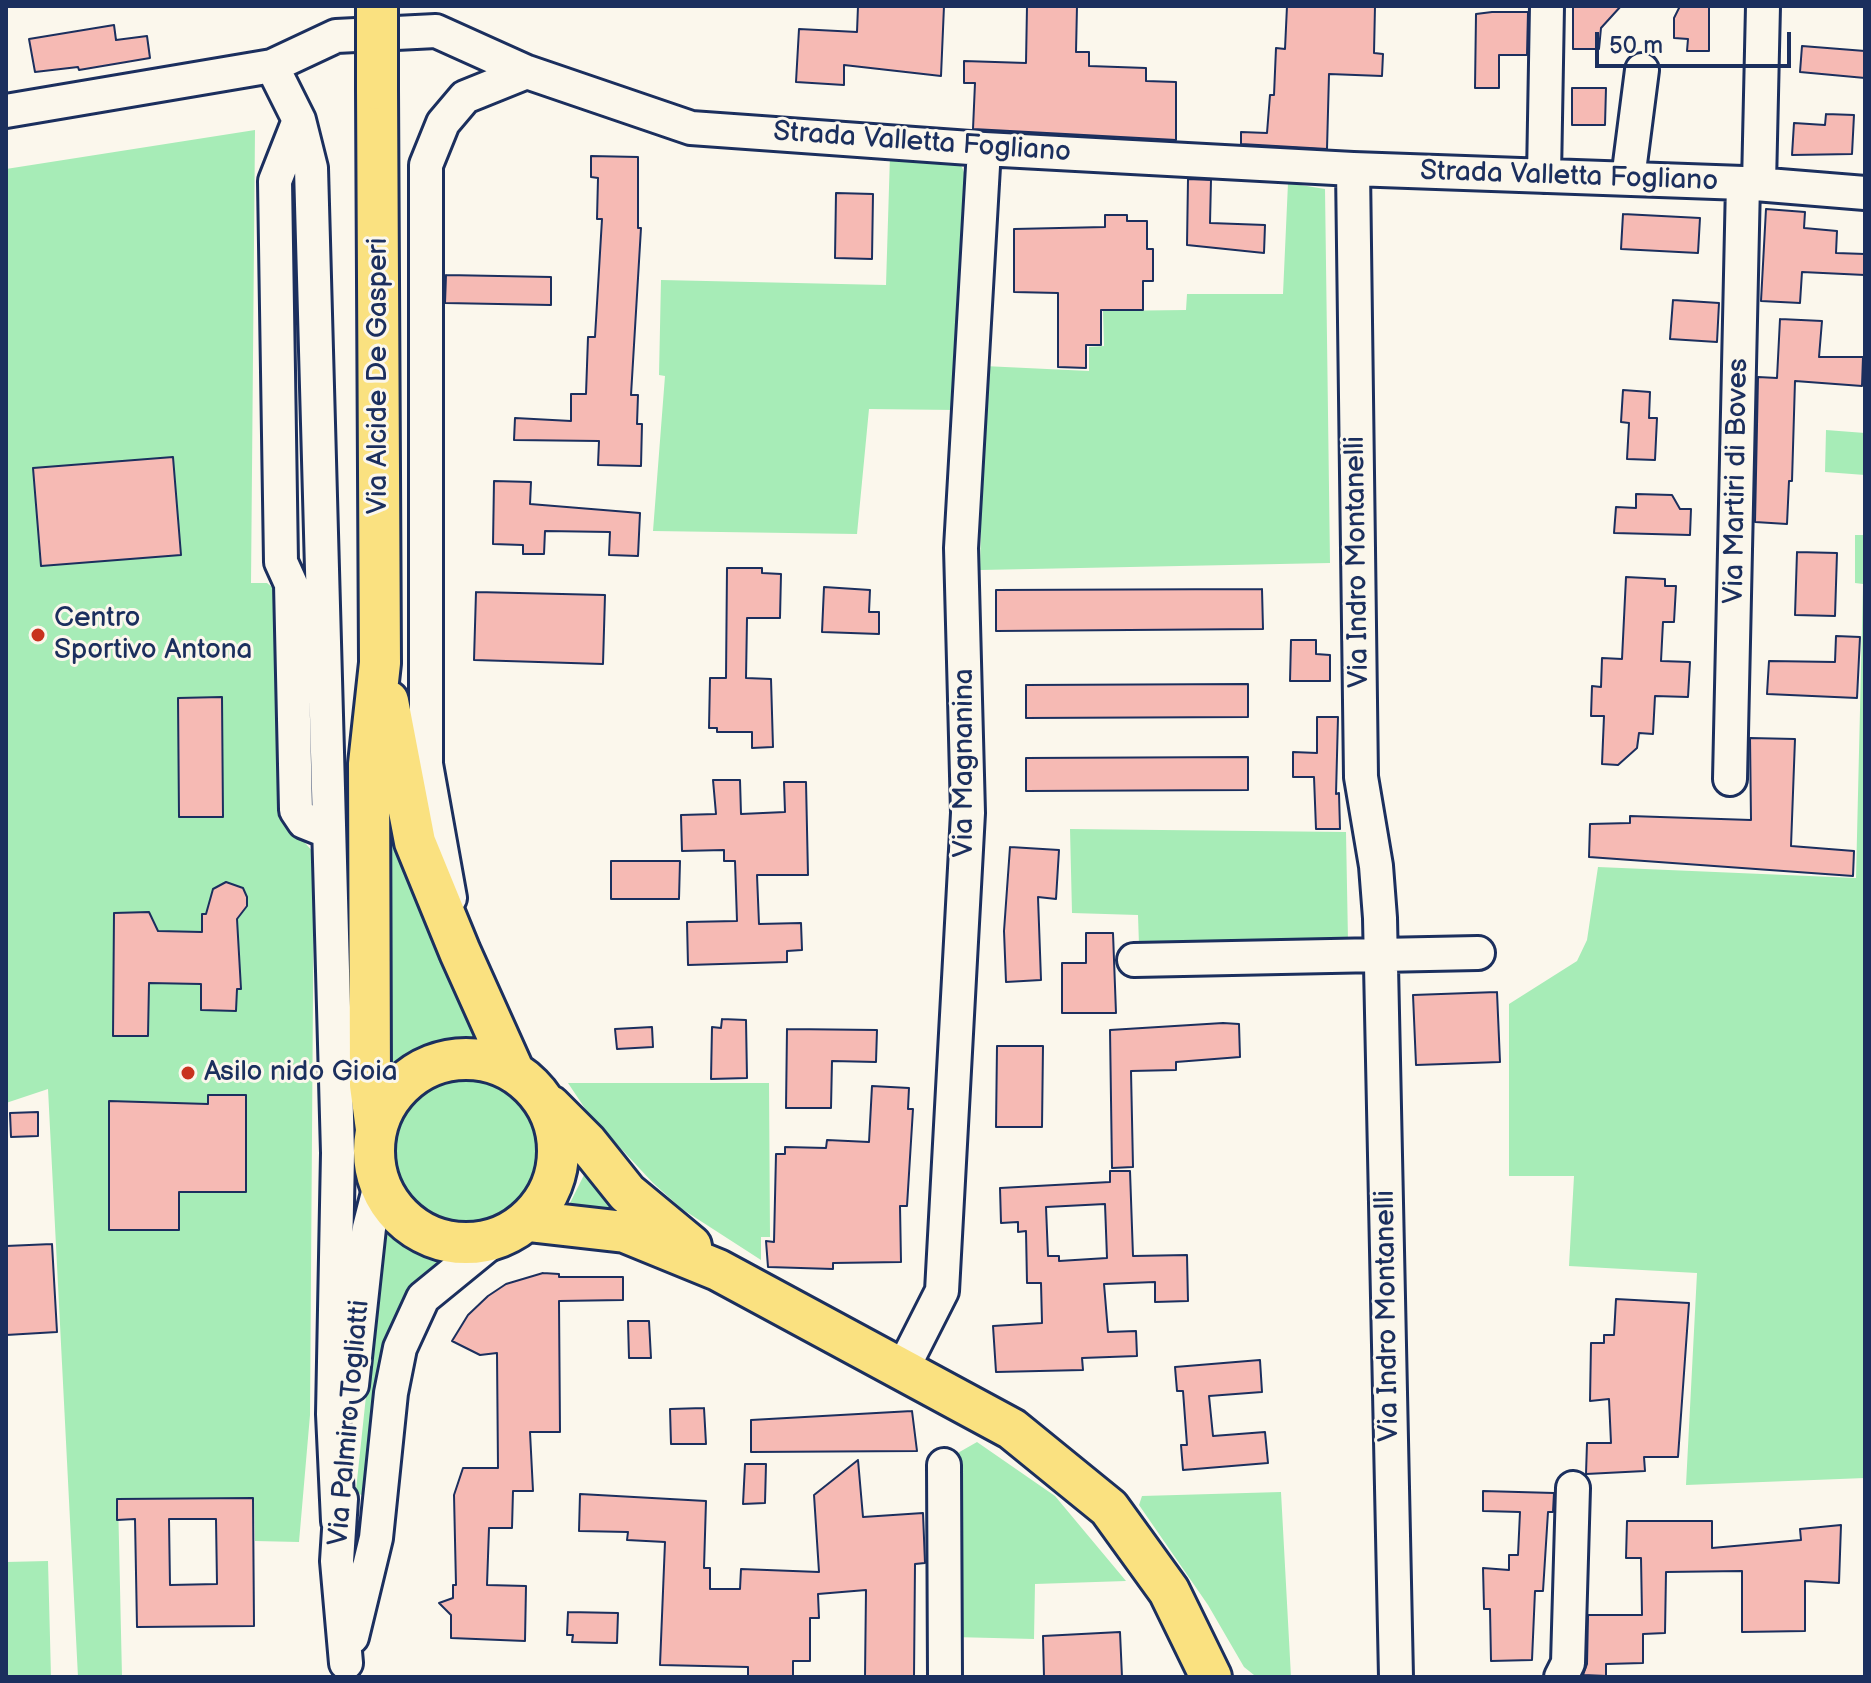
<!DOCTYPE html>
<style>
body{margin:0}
#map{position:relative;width:1871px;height:1683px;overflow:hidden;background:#fbf7ec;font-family:"Balsamiq Sans",sans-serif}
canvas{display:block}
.frame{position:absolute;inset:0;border:8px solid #1b2f5e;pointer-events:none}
.scale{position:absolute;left:1595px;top:32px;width:196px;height:36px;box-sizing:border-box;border:4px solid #1b2f5e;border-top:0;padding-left:10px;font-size:24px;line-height:28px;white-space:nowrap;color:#1b2f5e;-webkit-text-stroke:6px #fbf7ec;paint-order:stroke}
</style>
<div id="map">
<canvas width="1871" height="1683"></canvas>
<div class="frame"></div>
<div class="scale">50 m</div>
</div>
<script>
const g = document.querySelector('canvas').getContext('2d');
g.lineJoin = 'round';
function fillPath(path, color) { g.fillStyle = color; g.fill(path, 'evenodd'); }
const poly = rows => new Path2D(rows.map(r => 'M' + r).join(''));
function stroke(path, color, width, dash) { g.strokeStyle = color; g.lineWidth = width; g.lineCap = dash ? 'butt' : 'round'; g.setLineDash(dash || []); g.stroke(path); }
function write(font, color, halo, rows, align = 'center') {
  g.font = font + ' "Balsamiq Sans",sans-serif'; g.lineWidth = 6; g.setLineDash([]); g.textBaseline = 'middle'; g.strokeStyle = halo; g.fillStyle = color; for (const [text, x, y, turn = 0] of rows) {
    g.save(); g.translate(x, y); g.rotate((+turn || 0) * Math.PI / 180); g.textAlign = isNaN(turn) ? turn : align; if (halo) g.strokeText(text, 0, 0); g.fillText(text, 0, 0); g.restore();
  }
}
fillPath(poly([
 [255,130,251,583,267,583,277,591,291,827,314,853,310,1415,299,1542,255,1541,254,1498,118,1498,122,1677,78,1677,48,1089,6,1103,6,169],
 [890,155,952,159,962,167,966,178,964,286,955,410,869,409,857,534,653,531,665,376,659,375,661,280,886,285],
 [1288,183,1325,189,1330,563,980,570,984,366,1089,371,1089,347,1104,346,1103,311,1186,310,1187,294,1283,294],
 [1826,430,1865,433,1865,475,1825,472],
 [1855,535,1865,535,1865,1478,1686,1485,1697,1273,1569,1266,1574,1176,1509,1176,1509,1004,1577,961,1587,940,1598,867,1856,878,1863,584,1855,583],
 [383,789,422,915,461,999,489,1047,452,1046,416,1057,386,1079],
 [1070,829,1346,832,1348,941,1139,945,1138,915,1072,913],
 '394 1151a73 73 0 1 1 146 0a73 73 0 1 1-146 0Z',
 [568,1083,769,1083,770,1237,761,1237,761,1260,682,1209,653,1183,588,1113],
 [585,1173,614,1206,612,1211,569,1205],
 [384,1227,420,1252,439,1260,420,1283,366,1495,361,1495,356,1490],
 [977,1442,1055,1496,1126,1581,1035,1584,1034,1639,953,1637,956,1454],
 [1281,1492,1291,1677,1254,1675,1244,1667,1208,1605,1139,1505,1142,1496],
 [48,1561,51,1677,6,1677,6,1562]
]), '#a7ecb7');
const building = poly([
 [858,6,944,6,941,76,844,65,844,85,796,82,799,29,857,32,858,6],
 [1027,6,1077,6,1076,52,1089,52,1089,66,1146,68,1146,81,1176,82,1176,140,973,129,975,83,964,83,964,61,1026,63,1027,6],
 [1287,6,1375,6,1374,53,1383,54,1382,76,1329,74,1327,149,1241,144,1241,132,1267,133,1270,95,1274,95,1276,48,1285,49,1287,6],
 [1573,6,1621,6,1601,28,1599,49,1573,49,1573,6],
 [1680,6,1709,6,1709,51,1687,51,1688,39,1674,38,1674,18,1680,6],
 [1492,12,1528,12,1527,55,1499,55,1499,88,1475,88,1476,14,1492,12],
 [114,25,116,40,147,36,150,58,79,70,78,67,35,72,29,39,114,25],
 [1802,46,1865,51,1865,78,1800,72,1802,46],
 [1572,88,1606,88,1605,125,1572,125,1572,88],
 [1826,114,1854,115,1852,154,1792,155,1794,123,1825,125,1826,114],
 [591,156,638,157,638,228,641,228,631,395,638,395,637,424,642,424,641,466,598,465,599,441,514,440,515,418,571,421,571,394,586,394,588,337,595,337,602,219,597,219,598,178,591,177,591,156],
 [1188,179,1211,180,1210,223,1265,225,1264,253,1187,245,1188,179],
 [836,193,873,194,872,259,835,258,836,193],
 [1766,209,1805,212,1804,228,1837,231,1836,253,1865,254,1865,275,1802,272,1800,303,1761,301,1766,209],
 [1623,214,1700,218,1698,253,1621,249,1623,214],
 [1105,215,1127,215,1127,221,1147,221,1147,249,1153,249,1153,281,1143,281,1143,310,1101,310,1101,345,1086,345,1086,368,1058,367,1058,293,1014,292,1014,229,1105,227,1105,215],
 [446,275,551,277,551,305,445,303,446,275],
 [1673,300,1719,303,1717,342,1670,339,1673,300],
 [1780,319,1822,321,1819,357,1863,357,1862,386,1795,381,1792,481,1789,481,1787,524,1755,522,1758,377,1777,378,1780,319],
 [1623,390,1650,392,1649,418,1657,418,1655,460,1627,459,1629,423,1621,422,1623,390],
 [173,457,181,555,41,566,33,468,173,457],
 [494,481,531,482,530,504,640,513,638,556,609,555,610,532,545,531,544,554,523,554,523,545,493,544,494,481],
 [1636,494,1672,495,1680,509,1691,509,1690,535,1614,533,1616,507,1636,508,1636,494],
 [1797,552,1837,553,1835,616,1795,615,1797,552],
 [727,568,762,568,762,573,781,574,780,618,747,618,746,678,771,679,773,747,752,748,752,732,717,732,717,728,709,728,710,678,726,678,727,568],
 [1626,577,1665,579,1665,586,1676,586,1674,622,1663,622,1661,661,1690,662,1688,697,1655,696,1653,734,1639,733,1637,748,1618,765,1602,764,1604,716,1591,716,1592,686,1601,687,1602,658,1622,659,1626,577],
 [824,587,870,590,869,612,879,612,879,634,822,632,824,587],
 [1262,589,1263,629,996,631,996,590,1262,589],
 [476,592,605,595,603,664,474,660,476,592],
 [1836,636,1860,637,1857,698,1767,694,1769,661,1835,662,1836,636],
 [1291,640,1316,640,1316,654,1330,655,1330,681,1290,681,1291,640],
 [1248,684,1248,717,1026,718,1026,685,1248,684],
 [222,697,223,817,179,817,178,698,222,697],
 [1317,717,1338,717,1336,794,1339,793,1340,829,1316,829,1314,777,1293,777,1293,752,1317,753,1317,717],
 [1750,738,1795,739,1791,846,1854,851,1853,876,1589,857,1590,824,1630,823,1630,816,1751,820,1750,738],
 [1248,757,1248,790,1026,791,1026,758,1248,757],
 [713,780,740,780,741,814,785,812,784,782,806,782,808,875,757,875,759,924,801,923,802,950,787,951,787,962,688,965,687,922,737,921,735,861,724,861,724,850,682,851,681,815,716,814,713,780],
 [1010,847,1059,850,1056,899,1038,897,1041,980,1006,982,1004,931,1010,847],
 [611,861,680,861,679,899,611,899,611,861],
 [226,882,243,888,247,897,247,906,237,919,241,989,237,989,236,1011,201,1010,201,984,149,983,148,1036,113,1036,114,913,149,912,158,931,202,932,202,914,206,914,213,889,226,882],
 [1086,933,1113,933,1116,1013,1062,1013,1062,963,1086,963,1086,933],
 [1497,992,1500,1062,1416,1065,1413,995,1497,992],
 [722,1019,746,1020,747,1078,711,1079,712,1027,721,1028,722,1019],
 [1223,1023,1239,1024,1240,1057,1176,1062,1176,1070,1131,1071,1133,1167,1112,1168,1110,1030,1223,1023],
 [652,1027,653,1047,617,1049,615,1029,652,1027],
 [787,1029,877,1030,876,1062,832,1061,831,1108,786,1108,787,1029],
 [997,1046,1043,1046,1042,1127,996,1127,997,1046],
 [872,1086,909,1088,908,1109,913,1109,907,1206,900,1206,901,1262,833,1263,833,1269,768,1267,766,1241,774,1242,776,1154,785,1154,785,1147,826,1148,827,1140,869,1142,872,1086],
 [208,1095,246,1095,246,1192,179,1192,179,1230,109,1230,109,1101,208,1104,208,1095],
 [38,1112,38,1136,11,1137,10,1113,38,1112],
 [1110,1171,1130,1171,1133,1256,1187,1255,1188,1301,1155,1302,1155,1282,1104,1284,1108,1332,1136,1331,1137,1356,1082,1358,1083,1370,996,1372,993,1326,1042,1323,1041,1283,1027,1283,1026,1231,1018,1232,1018,1222,1001,1223,1000,1188,1110,1182,1110,1171],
 [1105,1204,1107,1258,1059,1261,1059,1256,1048,1256,1046,1207,1105,1204],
 [52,1244,57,1332,6,1335,6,1246,52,1244],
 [543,1273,559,1274,559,1277,623,1277,623,1300,559,1301,560,1432,530,1432,533,1491,513,1491,512,1528,489,1528,487,1585,526,1586,525,1641,451,1638,451,1615,439,1603,453,1598,453,1585,456,1585,454,1495,463,1468,498,1468,497,1353,480,1355,452,1341,468,1315,488,1296,506,1284,543,1273],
 [1616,1299,1689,1303,1678,1457,1644,1457,1645,1471,1586,1474,1587,1443,1611,1443,1609,1399,1590,1401,1591,1343,1604,1343,1604,1335,1614,1335,1616,1299],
 [628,1321,649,1321,651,1358,629,1358,628,1321],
 [1260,1360,1262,1392,1209,1396,1213,1436,1265,1432,1268,1463,1183,1470,1181,1445,1187,1445,1183,1391,1177,1391,1175,1367,1260,1360],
 [704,1408,706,1444,671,1444,670,1409,704,1408],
 [912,1411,917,1451,751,1452,751,1420,912,1411],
 [858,1460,863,1517,923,1513,925,1563,915,1564,914,1677,865,1677,866,1590,818,1594,819,1618,810,1618,810,1661,793,1661,793,1677,748,1676,748,1667,660,1665,665,1542,627,1540,628,1532,579,1531,580,1494,706,1501,704,1568,710,1568,710,1589,740,1589,741,1569,819,1572,814,1495,858,1460],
 [745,1464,766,1464,765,1503,743,1504,745,1464],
 [1483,1491,1554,1493,1553,1512,1548,1512,1543,1591,1535,1591,1532,1660,1491,1661,1490,1609,1484,1609,1483,1568,1509,1570,1509,1555,1518,1555,1520,1512,1483,1511,1483,1491],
 [253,1498,254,1626,137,1627,135,1519,117,1520,117,1499,253,1498],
 [169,1519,216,1519,217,1584,170,1585,169,1519],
 [1627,1521,1712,1521,1712,1548,1801,1540,1800,1529,1841,1525,1839,1583,1805,1581,1805,1631,1742,1632,1742,1571,1666,1572,1665,1633,1643,1634,1643,1663,1606,1664,1606,1676,1583,1675,1587,1664,1588,1615,1642,1615,1641,1558,1626,1558,1627,1521],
 [568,1612,618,1613,617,1643,572,1642,573,1635,567,1635,568,1612],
 [1120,1632,1122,1677,1044,1677,1043,1636,1120,1632]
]);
fillPath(building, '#f6bab4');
stroke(building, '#1b2f5e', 2);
const minor = poly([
 [272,66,299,120,311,168,338,1153,333,1414,338,1521],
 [6,111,272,66,336,36,436,31,527,72,691,128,984,149,1353,169,1743,183,1865,193],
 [299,120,275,181,281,562,291,584,296,810,304,822,329,832],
 [1353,169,1361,777,1376,866,1380,918,1396,1677],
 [1544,176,1547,6],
 [1628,179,1642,70],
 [1759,184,1763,6],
 [1730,779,1743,183],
 [450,898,426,764,426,165,443,123,465,97,527,72],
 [1134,960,1478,953],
 [903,1368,942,1291,968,813,961,548,984,149],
 [352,1385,369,1228,380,1185],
 [944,1465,945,1677],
 [341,1499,337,1561,346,1663],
 [352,1637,376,1538,391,1393,400,1348,423,1298,494,1240],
 [1561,1677,1568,1663,1573,1488]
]);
const major = poly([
 [388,701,415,842,460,952,513,1070],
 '374 1151a92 92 0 1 1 184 0a92 92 0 1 1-184 0Z',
 [550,1106,587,1143,627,1193,691,1246],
 [376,1129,370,1085,369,764,380,663,377,89],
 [528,1221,625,1232,718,1270,1012,1429,1109,1508,1169,1591,1211,1677]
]);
stroke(minor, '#1b2f5e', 38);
stroke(major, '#1b2f5e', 46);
stroke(minor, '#fbf7ec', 32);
stroke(major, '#fae180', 40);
const majorBridge = poly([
 [377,6,377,89]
]);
stroke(majorBridge, '#1b2f5e', 46, []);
stroke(majorBridge, '#fae180', 40);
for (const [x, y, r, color] of [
 [38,635,8,"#c8321e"],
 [188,1073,8,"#c8321e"]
]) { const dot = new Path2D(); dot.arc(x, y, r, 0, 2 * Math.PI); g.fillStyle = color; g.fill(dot); stroke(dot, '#fbf7ec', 3); }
write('28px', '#1b2f5e', '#fbf7ec', [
 ["Strada Valletta Fogliano",922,143,4],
 ["Strada Valletta Fogliano",1569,177,2],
 ["Via Alcide De Gasperi",379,376,-90],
 ["Via Martiri di Boves",1737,481,-89],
 ["Via Indro Montanelli",1358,562,-91],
 ["Via Magnanina",965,763,-90],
 ["Via Indro Montanelli",1388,1316,-91],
 ["Via Palmiro Togliatti",350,1423,-85]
]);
write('28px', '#1b2f5e', '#fbf7ec', [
 ["Centro",54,619],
 ["Sportivo Antona",54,651],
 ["Asilo nido Gioia",204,1073]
], 'left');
</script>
